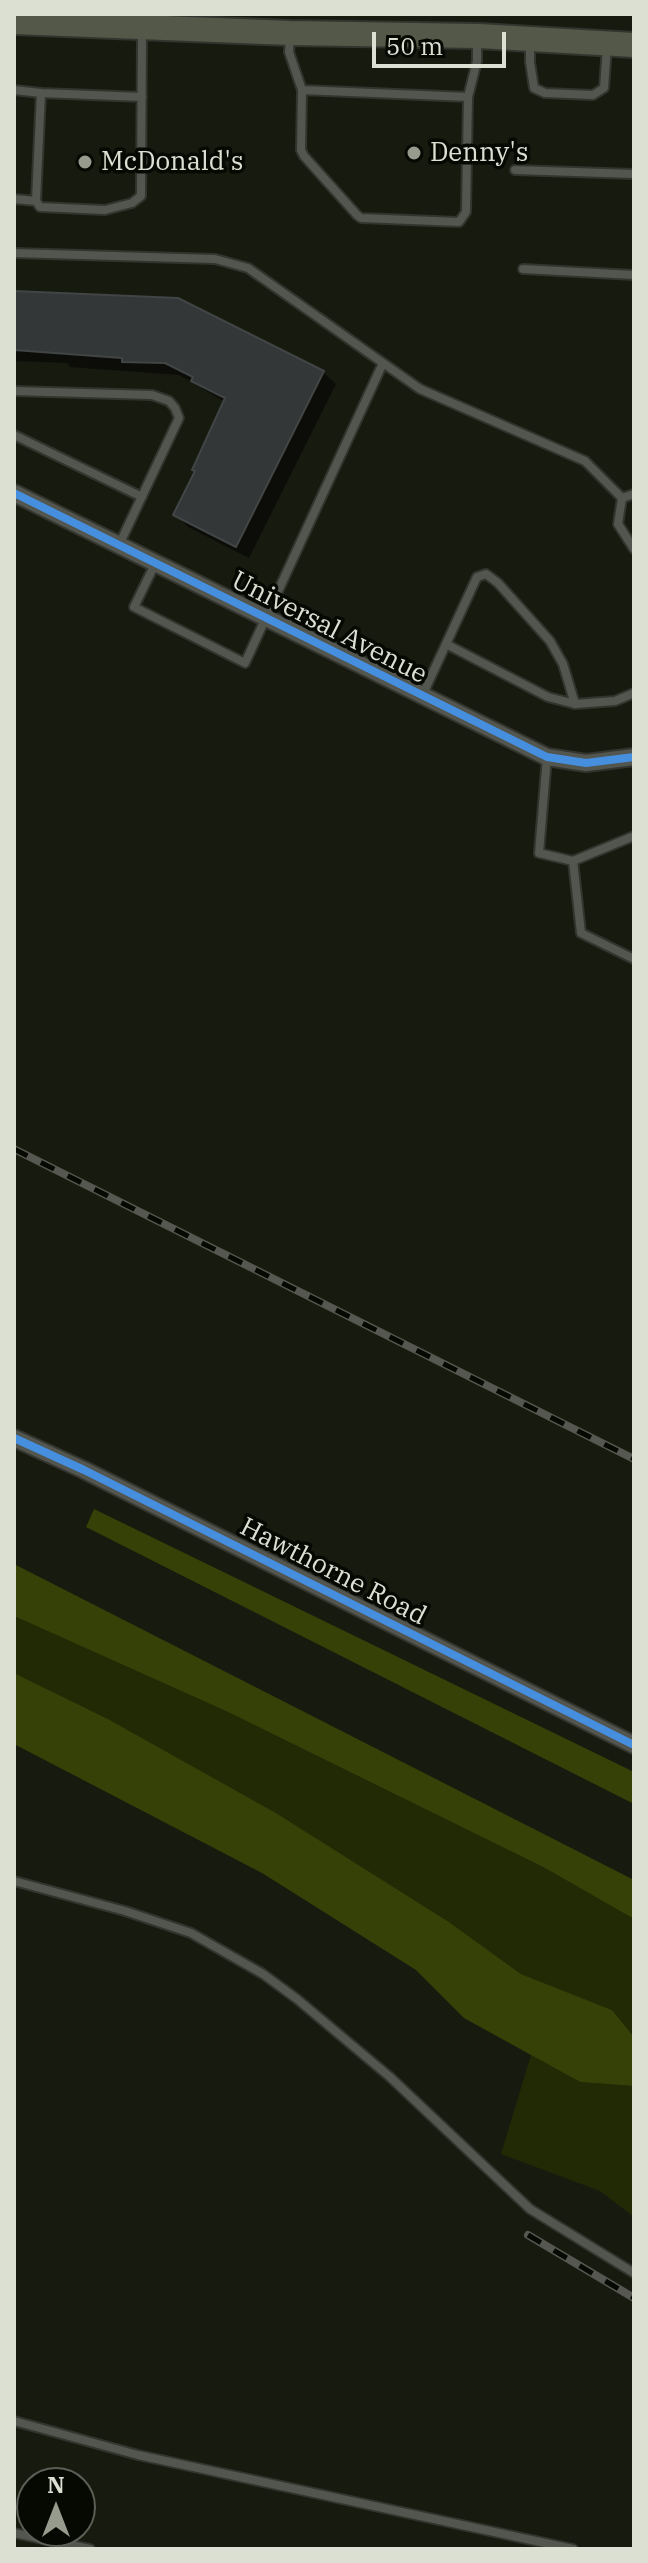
<!DOCTYPE html>
<style>
body{margin:0}
#map{position:relative;width:648px;height:2563px;overflow:hidden;background:#171a0f;font-family:"IBM Plex Serif",serif}
canvas{display:block}
.frame{position:absolute;inset:0;border:16px solid #dce0d3;pointer-events:none}
.north{position:absolute;left:16px;top:2467px;width:80px;height:80px;box-sizing:border-box;background:#060802;border:2px solid #5c5e56;border-radius:50%;rotate:0deg;font-size:22px;font-weight:700;line-height:32px;text-align:center;color:#dce0d3}
.north::after{content:'';display:block;margin:auto;width:28px;height:36px;background:#979b8e;clip-path:polygon(50% 0,100% 100%,50% 72%,0 100%)}
.scale{position:absolute;left:372px;top:32px;width:134px;height:36px;box-sizing:border-box;border:4px solid #dce0d3;border-top:0;padding-left:10px;font-size:24px;line-height:28px;white-space:nowrap;color:#dce0d3;-webkit-text-stroke:6px #060802;paint-order:stroke}
</style>
<div id="map">
<canvas width="648" height="2563"></canvas>
<div class="frame"></div>
<div class="north">N</div>
<div class="scale">50 m</div>
</div>
<script>
const g = document.querySelector('canvas').getContext('2d');
g.lineJoin = 'round';
function fillPath(path, color) { g.fillStyle = color; g.fill(path, 'evenodd'); }
const poly = rows => new Path2D(rows.map(r => 'M' + r).join(''));
function stroke(path, color, width, dash) { g.strokeStyle = color; g.lineWidth = width; g.lineCap = dash ? 'butt' : 'round'; g.setLineDash(dash || []); g.stroke(path); }
function write(font, color, halo, rows, align = 'center') {
  g.font = font + ' "IBM Plex Serif",serif'; g.lineWidth = 7; g.setLineDash([]); g.textBaseline = 'middle'; g.strokeStyle = halo; g.fillStyle = color; for (const [text, x, y, turn = 0] of rows) {
    g.save(); g.translate(x, y); g.rotate((+turn || 0) * Math.PI / 180); g.textAlign = isNaN(turn) ? turn : align; if (halo) g.strokeText(text, 0, 0); g.fillText(text, 0, 0); g.restore();
  }
}
fillPath(poly([
 [14,1616,228,1712,545,1868,634,1919,634,2037,612,2010,521,1974,449,1922,276,1813,108,1719,14,1673],
 [531,2055,580,2082,632,2086,634,2084,634,2217,600,2191,501,2154]
]), '#222a05');
fillPath(poly([
 [94,1509,634,1772,634,1804,86,1527],
 [14,1564,634,1880,634,1919,545,1868,228,1712,14,1616],
 [14,1673,108,1719,276,1813,449,1922,521,1974,612,2010,634,2037,633,2086,580,2082,531,2055,464,2018,416,1970,262,1873,14,1744]
]), '#354107');
fillPath(poly([
 [14,293,323,372,336,384,249,558,188,527,176,515,197,472,225,402,179,375,70,367,67,363,14,361]
]), '#0007');
const building = poly([
 [14,291,178,298,324,371,236,547,173,515,195,471,192,470,225,398,191,381,193,377,165,363,122,362,122,358,14,350,14,291]
]);
fillPath(building, '#343737');
stroke(building, '#424545', 2);
const service = poly([
 [290,38,289,52,302,90,301,150,304,156,357,215,361,218,459,222,466,212,468,97,477,61,477,39],
 [530,44,530,62,534,88,545,93,593,95,604,88,607,47],
 [14,90,41,93],
 [302,90,468,97],
 [515,170,634,174],
 [14,199,36,201,40,207,105,210,132,203,141,196,142,30],
 [36,201,41,93,142,97],
 [14,253,215,259,248,268,420,389,585,461,622,498],
 [523,269,634,275],
 [14,391,152,395,169,401,175,408,179,418,119,545],
 [14,435,142,497],
 [634,494,622,498,618,524,634,549],
 [155,564,134,607,245,663,383,363],
 [446,644,548,697,575,704],
 [422,696,477,577,486,574,498,583,550,641,563,664,575,704,615,701,634,693],
 [547,757,539,853,573,861,634,836],
 [573,861,581,933,634,959],
 [14,1881,125,1911,191,1933,263,1974,297,1999,390,2077,530,2209,634,2273],
 [14,2421,138,2455,573,2549],
 [14,2533,90,2549]
]);
const minor = poly([
 [14,493,547,757,586,763,634,757],
 [14,1438,84,1470,634,1745]
]);
const primary = poly([
 [14,22,290,33,479,36,634,45]
]);
stroke(service, '#32342d', 12);
stroke(minor, '#32342d', 20);
stroke(primary, '#32342d', 28);
stroke(service, '#53564e', 8);
stroke(minor, '#53564e', 16);
stroke(primary, '#535848', 24);
const rail = poly([
 [14,1149,634,1459],
 [528,2235,634,2298]
]);
stroke(rail, '#555750', 8);
stroke(rail, '#060802', 5, [15]);
stroke(poly([
 [14,493,547,757,586,763,634,757],
 [14,1438,84,1470,634,1745]
]), '#468fdf', 8);
for (const [x, y, r, color] of [
 [414,153,8,"#979b8e"],
 [85,162,8,"#979b8e"]
]) { const dot = new Path2D(); dot.arc(x, y, r, 0, 2 * Math.PI); g.fillStyle = color; g.fill(dot); stroke(dot, '#060802', 3); }
write('26px', '#dce0d3', '#060802', [
 ["Denny's",430,153],
 ["McDonald's",101,162]
], 'left');
write('26px', '#dce0d3', '#060802', [
 ["Universal Avenue",329,628,27],
 ["Hawthorne Road",333,1572,27]
]);
</script>
